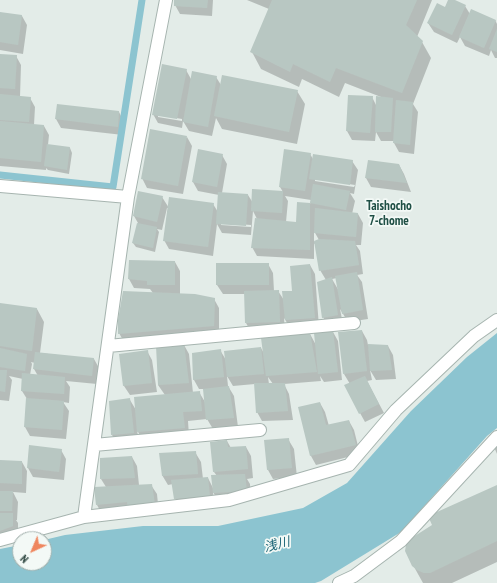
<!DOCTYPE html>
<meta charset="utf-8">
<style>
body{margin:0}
#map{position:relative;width:497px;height:583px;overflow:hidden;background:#e3ece8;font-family:"PT Sans Narrow",sans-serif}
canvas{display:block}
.north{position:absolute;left:12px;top:531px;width:40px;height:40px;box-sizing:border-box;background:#f3f9f6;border:1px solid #a0aeaa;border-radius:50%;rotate:224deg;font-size:11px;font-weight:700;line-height:16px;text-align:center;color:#233d37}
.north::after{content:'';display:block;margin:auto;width:14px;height:18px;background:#ef865e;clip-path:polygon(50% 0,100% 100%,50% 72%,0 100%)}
</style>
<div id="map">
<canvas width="497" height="583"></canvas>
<div class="north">N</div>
</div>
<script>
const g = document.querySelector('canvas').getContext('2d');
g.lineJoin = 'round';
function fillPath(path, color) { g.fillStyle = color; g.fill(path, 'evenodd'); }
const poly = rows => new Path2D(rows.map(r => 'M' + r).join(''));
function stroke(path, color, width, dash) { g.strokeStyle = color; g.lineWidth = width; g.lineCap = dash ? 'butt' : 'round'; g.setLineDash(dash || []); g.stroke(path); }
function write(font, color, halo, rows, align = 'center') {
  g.font = font + ' "PT Sans Narrow","Noto Sans JP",sans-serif'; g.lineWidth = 3.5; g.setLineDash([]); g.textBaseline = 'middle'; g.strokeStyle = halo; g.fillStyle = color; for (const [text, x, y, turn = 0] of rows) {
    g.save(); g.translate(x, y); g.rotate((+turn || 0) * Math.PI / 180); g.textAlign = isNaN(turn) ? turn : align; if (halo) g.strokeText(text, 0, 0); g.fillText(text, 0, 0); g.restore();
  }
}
fillPath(poly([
 [497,333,497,428,487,436,401,532,321,581,315,583,0,583,0,549,20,545,20,563,44,563,44,540,65,535,143,526,218,526,303,508,347,483,411,411,467,357]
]), '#8cc4d0');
fillPath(poly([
 [175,0,213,0,212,16,180,14,175,5],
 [247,0,432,0,417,37,422,42,431,58,413,104,418,112,414,154,399,152,394,143,394,141,381,141,376,132,375,141,352,140,347,131,372,97,376,105,381,97,345,83,339,97,302,79,299,87,261,69,252,52,269,9],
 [449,0,453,0,465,6,470,14,495,20,497,24,497,58,495,58,491,50,489,56,465,46,460,37,457,43,434,32,428,23,445,8],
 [0,13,22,16,27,25,23,54,0,50],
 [0,55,16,56,21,65,20,97,30,98,35,107,34,125,44,126,49,135,48,145,70,148,72,153,69,174,48,170,46,168,46,170,0,166],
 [186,70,191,79,216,77,221,85,297,91,305,104,297,144,222,129,216,118,212,136,189,131,183,121,182,128,158,123,153,114],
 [158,115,182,119,182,121,158,117],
 [119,112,124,122,123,135,61,128,56,119],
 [187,137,192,146,183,194,147,188,142,178],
 [310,154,313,159,352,161,358,170,354,194,350,193,355,201,352,214,358,214,363,223,361,245,356,245,360,251,363,274,357,275,362,282,368,319,348,322,340,309,343,324,328,326,323,317,326,280,320,270,316,243,314,244,314,259,257,256,252,247,257,219,253,211,251,235,222,233,217,224,213,256,169,249,164,240,213,204,218,212,219,195,198,191,193,182,222,155,227,164,222,193,248,195,253,203,283,192,280,187],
 [315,179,355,185,354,187,315,181],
 [285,196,311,200,310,204,298,203,297,223,286,222,288,201],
 [221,223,251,225,251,227,221,225],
 [314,231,319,240,314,242],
 [337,278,339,291,332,279],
 [399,165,404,174,411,192,371,187,366,178],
 [162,197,169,208,167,208,162,230,157,229,159,232,155,252,136,247,133,243,138,223,134,216],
 [175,262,180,271,180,294,214,299,219,308,219,335,124,342,119,333,153,293,150,289,134,288,129,279],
 [268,264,273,273,274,291,278,291,284,300,293,292,310,265,315,274,319,327,291,329,284,318,285,331,251,332,246,323,245,294,223,294,217,285],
 [0,304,37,309,44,322,40,353,94,359,99,368,97,384,66,381,70,387,69,403,63,402,69,411,66,439,30,436,25,427,27,399,22,391,23,379,9,376,12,380,9,401,0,400],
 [31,362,35,363,34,369,38,376,30,375,32,364],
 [362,331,367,340,368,345,388,346,393,355,396,379,376,380,370,370,372,380,367,381,384,413,365,422,360,413,350,384,344,374],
 [333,332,338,341,342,380,324,382,320,376,321,381,284,384,289,394,293,420,262,421,257,412,255,384,233,386,227,376,228,386,234,396,238,427,213,429,207,419,188,421,189,436,143,441,137,430,139,442,117,444,112,435,130,400,136,410,165,395,158,385,184,345,189,354,193,393,199,392,205,402,204,389,199,389,194,380,193,354,220,350,226,360,261,348,265,355,310,334,316,345],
 [268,377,273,384,269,384],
 [147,351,152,360,157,392,130,395,124,386,121,355],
 [320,403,325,412,329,426,349,421,354,430,360,454,316,465,311,456,299,408],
 [288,439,294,449,297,477,273,479,268,470],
 [227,441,231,448,246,447,251,456,253,478,247,479,250,484,251,500,219,502,213,492,214,504,180,508,175,498,173,484,168,485,162,475,195,452,201,462,203,479,208,478,213,488,217,476,214,472],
 [497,445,497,454,494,447],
 [61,450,66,459,64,480,33,477,28,468],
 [132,457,137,466,139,485,151,485,157,494,159,514,102,514,97,505,106,487,101,479],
 [0,461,22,462,27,471,26,493,13,492,18,502,17,520,16,520,18,523,18,535,0,542],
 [497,486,497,562,452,583,423,583,413,565]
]), '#0003');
stroke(poly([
 [0,175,113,187,142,0]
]), '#8cc4d0', 7);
fillPath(poly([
 [174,0,208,0,207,8,174,6],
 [272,0,417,0,406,25,423,41,402,93,336,68,330,82,293,64,290,72,250,52],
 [448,0,455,0,466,5,452,35,427,23,437,3,445,7],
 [471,9,496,20,484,48,459,37],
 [0,12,22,15,18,45,0,42],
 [497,29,497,52,489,49],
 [0,54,17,55,15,89,0,88],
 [162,64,187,69,177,119,152,115],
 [192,71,217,76,208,127,183,122],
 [222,75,298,90,289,132,214,116],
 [0,94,31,97,29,122,0,120],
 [348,95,373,96,370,133,346,131],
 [376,96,393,98,391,132,375,132],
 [396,100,413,102,410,145,393,143],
 [57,104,119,111,118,127,55,119],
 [0,121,44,125,41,162,0,158],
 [150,129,187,136,178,186,141,179],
 [47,144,70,147,67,170,44,166],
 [198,149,223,154,217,187,192,182],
 [284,149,311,153,305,191,279,187],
 [313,154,353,160,350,185,309,179],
 [368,160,399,164,407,183,365,178],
 [313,184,350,191,346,210,310,203],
 [252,189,283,191,282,213,251,211],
 [138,191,163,196,157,222,133,216],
 [218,192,248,194,246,226,216,224],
 [169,197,214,203,208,247,163,241],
 [297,202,310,203,310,250,251,248,255,218,296,222],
 [315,208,358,213,356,237,314,233],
 [137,223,157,227,153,248,132,243],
 [319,239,355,241,359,265,319,271,314,241],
 [129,260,175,261,175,285,147,285,147,281,128,279],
 [216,263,269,263,269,285,216,285],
 [310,264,315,318,285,320,282,291,292,291,290,266],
 [357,272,363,310,342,314,335,276],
 [332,277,338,315,322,318,317,282],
 [279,290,280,322,245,323,244,291],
 [123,291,195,294,215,298,214,326,118,334,118,320],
 [0,303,37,308,32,351,0,346],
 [362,330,367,371,343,374,338,332],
 [333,331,338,372,318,374,314,333],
 [310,333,317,372,266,376,261,338],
 [184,344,189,383,158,385,156,346],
 [368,344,388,345,392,370,370,371],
 [261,347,264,374,227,377,224,351],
 [0,348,27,354,25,371,0,367],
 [221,349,224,377,193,380,192,353],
 [148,350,152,383,123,386,119,354],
 [35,352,94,358,92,376,33,369],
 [0,370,7,370,5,392,0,391],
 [22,373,65,377,64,394,21,391],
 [365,376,379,404,359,414,344,385],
 [254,383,285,383,288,411,256,413],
 [229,386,234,418,206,420,203,389],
 [200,391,202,411,183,412,185,428,137,432,134,397],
 [26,398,64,401,62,430,24,427],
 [130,398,134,433,111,435,109,401],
 [320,402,326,425,349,420,356,445,310,456,298,407],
 [289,438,292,468,267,470,264,440],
 [227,440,228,447,246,446,248,469,213,472,210,442],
 [29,445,62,449,59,472,27,468],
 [196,451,198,474,162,476,159,453],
 [132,456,135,478,100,479,100,458],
 [0,460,22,461,22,484,0,483],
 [245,474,247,491,213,493,211,475],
 [208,477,210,496,174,499,171,480],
 [152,484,155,505,128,508,127,502,96,505,94,487],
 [497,485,497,541,430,573,424,573,417,570,412,566,405,551,406,545,410,539,432,525,428,516],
 [0,491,13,491,12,511,0,511],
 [0,513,13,513,13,526,0,531]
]), '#b8c7c2');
const minor = poly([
 [166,0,128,197,84,517,229,500,349,465,396,410,474,336,497,320],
 [0,186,128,197],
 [108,346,354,323],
 [94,445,260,430],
 [0,540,84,517],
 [339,583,354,576,401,541,497,437]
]);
stroke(minor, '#a6b4af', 14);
stroke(minor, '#fff', 12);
write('bold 13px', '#1f4f45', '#f3f9f6', [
 ["Taishocho",389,206],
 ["7-chome",389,221]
]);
write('italic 13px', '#1e6778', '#f3f9f6', [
 ["浅川",277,545,-14]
]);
</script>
